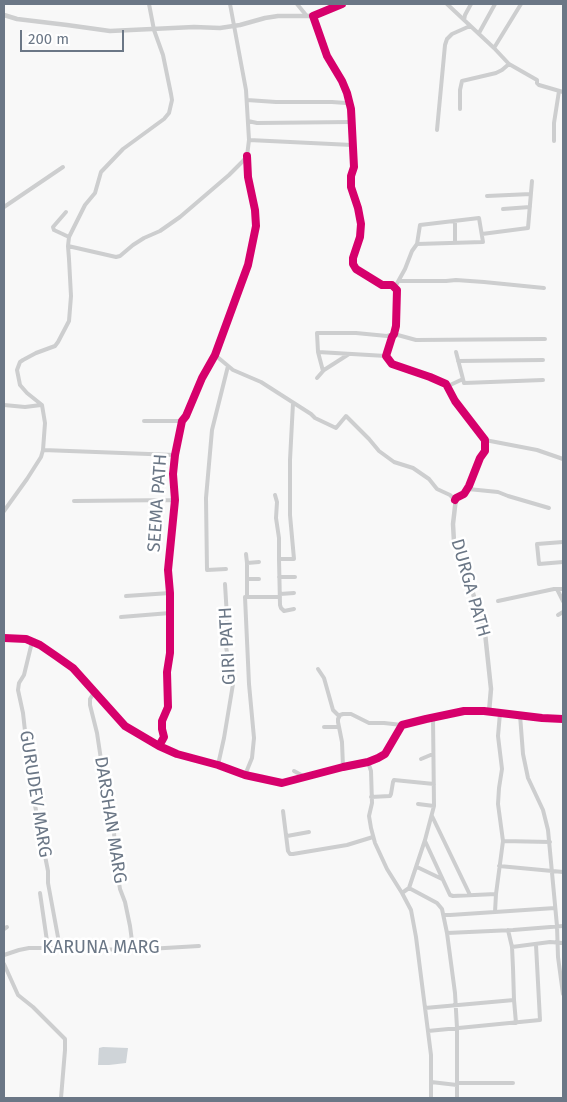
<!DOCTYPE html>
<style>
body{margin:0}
#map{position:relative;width:567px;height:1102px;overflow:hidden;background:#f8f8f8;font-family:"Fira Sans",sans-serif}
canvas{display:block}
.frame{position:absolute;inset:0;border:5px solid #6b7786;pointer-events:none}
.scale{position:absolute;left:20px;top:30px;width:104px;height:22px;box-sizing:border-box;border:2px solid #6b7786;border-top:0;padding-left:6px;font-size:15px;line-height:18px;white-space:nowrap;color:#6b7786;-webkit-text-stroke:4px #fff;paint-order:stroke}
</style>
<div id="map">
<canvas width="567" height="1102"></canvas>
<div class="frame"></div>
<div class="scale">200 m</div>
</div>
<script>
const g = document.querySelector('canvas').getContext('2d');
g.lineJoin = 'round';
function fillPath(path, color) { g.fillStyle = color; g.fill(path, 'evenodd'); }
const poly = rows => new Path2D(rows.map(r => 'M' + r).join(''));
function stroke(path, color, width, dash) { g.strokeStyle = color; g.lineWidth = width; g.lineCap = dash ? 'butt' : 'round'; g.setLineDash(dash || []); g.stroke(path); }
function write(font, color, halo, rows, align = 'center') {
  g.font = font + ' "Fira Sans",sans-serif'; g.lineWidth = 5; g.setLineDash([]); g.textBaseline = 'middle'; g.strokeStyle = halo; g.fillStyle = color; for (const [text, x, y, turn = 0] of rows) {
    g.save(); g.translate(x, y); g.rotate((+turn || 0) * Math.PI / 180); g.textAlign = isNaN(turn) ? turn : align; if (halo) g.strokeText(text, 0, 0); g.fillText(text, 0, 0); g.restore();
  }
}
fillPath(poly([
 [103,1047,128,1048,126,1063,109,1065,98,1065,99,1048]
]), '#cfd4d8');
stroke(poly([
 [297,4,306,15],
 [447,4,494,48,509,64,537,80,537,83,539,85,563,92],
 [464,20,465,15,471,4],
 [479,33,495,4],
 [494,48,521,4],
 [247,100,276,102,332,102,346,103,350,105],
 [460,109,460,90,462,81,496,73,502,70,509,64],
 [248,121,257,123,351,122],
 [437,130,445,45,447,39,452,34,470,26],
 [249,140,352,145],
 [554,141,554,123,559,91],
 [487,196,531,194],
 [4,207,63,167],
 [503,209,530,207],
 [66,212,53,227,54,230,69,237],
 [482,234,528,228,532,181],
 [455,243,455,221],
 [68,246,116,257,120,256,133,245,144,238,160,231,180,217,229,175,243,161,247,156,249,140,246,90,230,4],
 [399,281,446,281,456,280,484,282,544,288],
 [395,287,405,269,412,251,417,244,420,225,479,218,483,242,417,244],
 [318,352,323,371],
 [456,352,464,383,543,380],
 [215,355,233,370,261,382,311,414,315,418,336,428,346,416,369,439,379,451,394,462,413,468,429,479,437,489,450,495,455,500],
 [386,356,318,352,317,333,356,333,387,336,394,334,416,340,545,339],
 [458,361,543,360],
 [317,378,324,370,349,354],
 [448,386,463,379],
 [293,403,290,460,290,515,294,559,279,559,280,605,281,608,284,611,294,609],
 [4,405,25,407,41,405],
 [144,421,182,421],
 [485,440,537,450,563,459],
 [43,450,175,455],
 [468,489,498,492,508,496,549,508],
 [275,495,277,502,276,518,279,538,279,559],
 [74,501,175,500],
 [4,511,27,479,41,457,43,450,45,423,42,405,27,393,20,385,17,370,20,362,23,360,36,353,55,346,58,342,69,321,71,296,69,259,68,246,69,237,85,205,95,193,101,172,123,149,164,119,169,113,172,100,171,94,163,55,154,30,149,4],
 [563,542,537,544,539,564,563,562],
 [246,554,247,563,247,597,280,597],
 [247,563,259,562],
 [226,569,207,570,206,498,212,430,228,366],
 [279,577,295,577],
 [247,579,259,579],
 [557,589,563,601],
 [280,594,294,593],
 [126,596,170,593],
 [498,601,554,589,563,589],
 [558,615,563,612],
 [121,617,170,613],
 [32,642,24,675,19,683,18,690,23,713,31,785,48,871,48,883,60,948],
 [318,669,324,678,333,710,339,716],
 [95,691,90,699,90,705,97,733,111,826,114,832,116,865,120,889,125,902,130,926,132,941,131,950],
 [520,715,523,754,528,778,543,810,548,830,557,926,558,957,563,994],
 [324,727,339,727],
 [159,746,164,737,162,729,162,721,168,707,167,672,170,653,170,593,168,570,175,500,173,474,175,455,182,421,186,416,202,378,215,355,248,265,256,226,255,210,248,177,247,156],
 [421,759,433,754],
 [368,762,371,771,372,803,369,816,371,828,375,843,387,869,402,893,409,888,437,903,442,909,447,933,455,993,457,1028,457,1098],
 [218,765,224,738,233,684,226,647,227,617,225,584],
 [343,767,342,742,338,722,338,719,340,715,343,714,351,714,369,723,384,723,402,725],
 [294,771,305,777],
 [245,775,252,758,254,738,249,684,245,597,247,597],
 [371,797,390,796,391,794,393,782,394,780,434,784],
 [418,804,434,806],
 [283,811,288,851,290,854,293,854,347,845,373,837],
 [432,816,470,895],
 [287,836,309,832],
 [425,841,450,895,453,896,496,894],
 [503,841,550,842],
 [499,866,563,872],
 [417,867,442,879],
 [409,888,425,840,434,806,433,717],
 [40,893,48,948],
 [402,893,411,910,416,937,431,1055,431,1098],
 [495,912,496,894,503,841,498,804,499,788,502,769,498,736,500,713],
 [444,915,450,915,555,908],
 [4,929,7,927],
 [508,930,512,947,513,968,514,1000,516,1023],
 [447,933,513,930,563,926],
 [512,947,550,942,563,943],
 [4,955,19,950,29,948,55,948,131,950,199,946],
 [4,964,18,995,33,1007,65,1039,65,1050,61,1098],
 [425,1008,514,1000],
 [428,1031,540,1020,536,945],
 [431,1082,457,1085],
 [457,1083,513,1083]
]), '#cdcecf', 4);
stroke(poly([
 [342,4,313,16,327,56,342,81,347,93,351,109,354,167,351,176,351,187,358,208,361,224,360,237,353,258,353,264,356,269,382,285,392,285,397,290,396,326,394,334,392,337,386,356,392,364,430,377,446,384,455,401,485,440,485,451,480,458,468,489,464,494,456,498,453,524,454,542,465,567,485,633,491,689,489,712],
 [4,15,17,19,67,25,110,31,194,27,220,28,240,25,265,18,278,16,313,16],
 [4,638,26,639,40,645,56,656,73,668,125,726,159,746,177,754,218,765,245,775,282,783,343,767,368,762,378,758,385,754,402,725,426,719,464,711,484,711,542,718,563,719]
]), '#cdcecf', 4.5);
stroke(poly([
 [342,4,313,16,327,56,342,81,347,93,351,109,354,167,351,176,351,187,358,208,361,224,360,237,353,258,353,264,356,269,382,285,392,285,397,290,396,326,394,334,392,337,386,356,392,364,430,377,446,384,455,401,485,440,485,451,480,458,469,486,464,494,456,498,455,500],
 [4,638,26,639,40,645,56,656,73,668,125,726,159,746,177,754,218,765,245,775,282,783,343,767,368,762,378,758,385,754,402,725,426,719,464,711,484,711,542,718,563,719],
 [159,746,164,737,162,729,162,721,168,707,167,672,170,653,170,593,168,570,175,500,173,474,175,455,182,421,186,416,202,378,215,355,248,265,256,226,255,210,248,177,247,156]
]), '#d6006c', 8);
write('18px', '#6b7786', '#fff', [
 ["SEEMA PATH",158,503,-86],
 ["DURGA PATH",470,588,74],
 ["GIRI PATH",228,646,-93],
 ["GURUDEV MARG",35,794,81],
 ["DARSHAN MARG",110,820,81],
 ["KARUNA MARG",101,948]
]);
</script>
